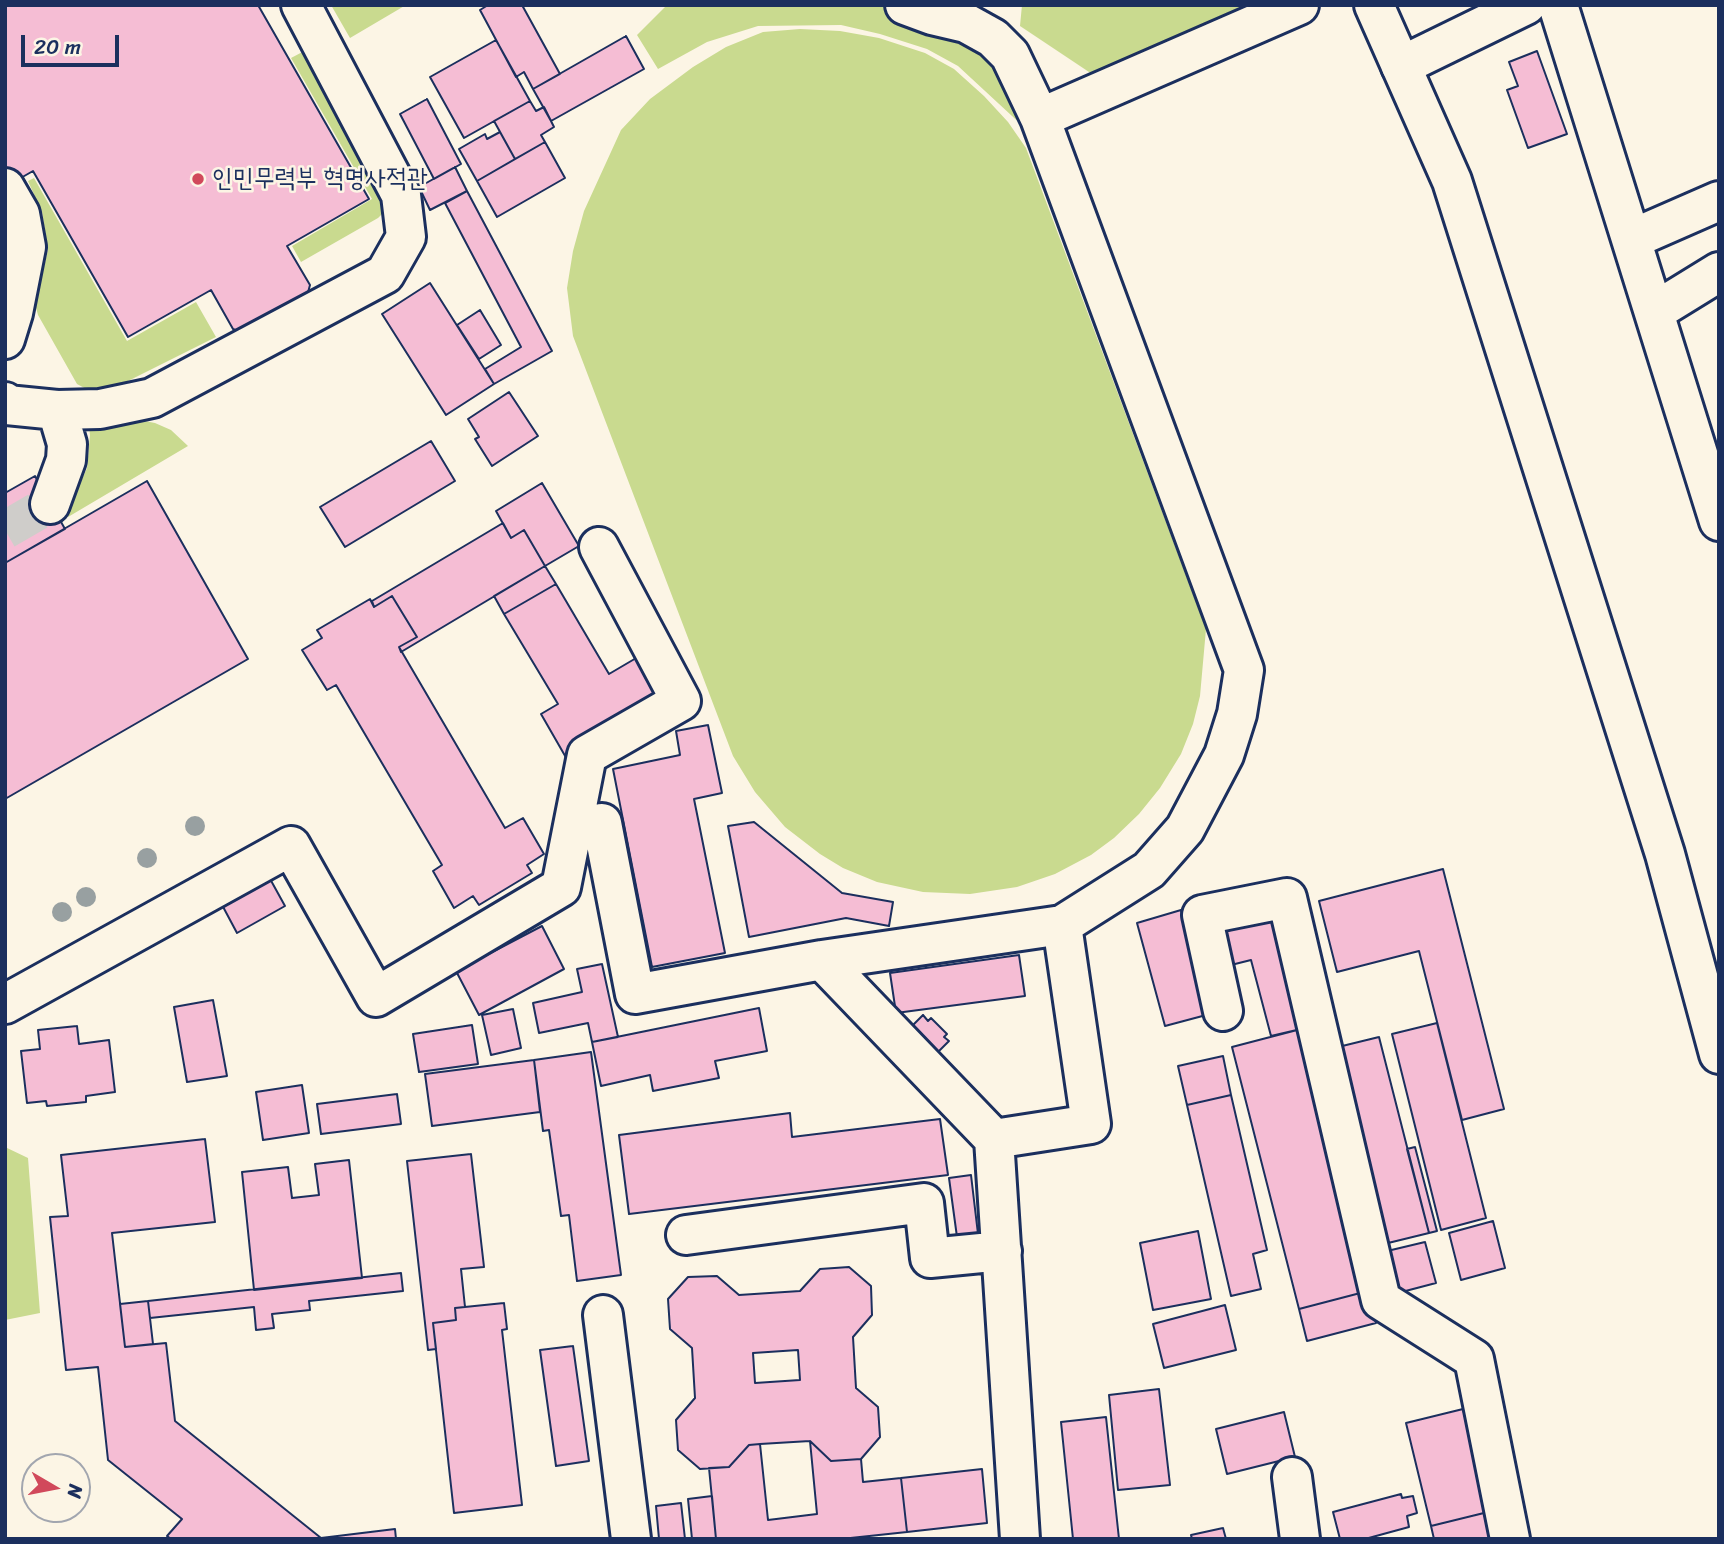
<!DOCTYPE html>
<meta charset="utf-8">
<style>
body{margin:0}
#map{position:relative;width:1724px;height:1544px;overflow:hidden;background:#fcf5e5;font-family:Sriracha,sans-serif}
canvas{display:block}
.frame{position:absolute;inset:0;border:7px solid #1b2f5e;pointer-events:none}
.north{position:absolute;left:21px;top:1453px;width:70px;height:70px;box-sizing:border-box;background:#fcf5e5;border:2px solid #a2a6af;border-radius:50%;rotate:100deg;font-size:19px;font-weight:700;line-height:28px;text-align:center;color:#1b2f5e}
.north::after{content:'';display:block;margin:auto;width:24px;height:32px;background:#d1495b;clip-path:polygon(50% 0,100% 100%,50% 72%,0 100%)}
.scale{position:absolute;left:21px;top:35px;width:98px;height:32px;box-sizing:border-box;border:4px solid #1b2f5e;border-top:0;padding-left:9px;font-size:21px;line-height:24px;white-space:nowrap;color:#1b2f5e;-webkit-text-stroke:5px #fcf5e5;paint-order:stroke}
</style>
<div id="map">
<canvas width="1724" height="1544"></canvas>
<div class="frame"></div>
<div class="north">N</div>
<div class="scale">20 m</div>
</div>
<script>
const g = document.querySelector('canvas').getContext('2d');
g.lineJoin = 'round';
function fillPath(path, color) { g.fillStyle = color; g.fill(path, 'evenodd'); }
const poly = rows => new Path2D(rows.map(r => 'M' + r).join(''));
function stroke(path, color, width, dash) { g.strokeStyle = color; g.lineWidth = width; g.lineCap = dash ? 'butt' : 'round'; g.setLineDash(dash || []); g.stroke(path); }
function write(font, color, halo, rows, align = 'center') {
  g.font = font + ' Sriracha,"Poor Story",sans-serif'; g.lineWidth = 5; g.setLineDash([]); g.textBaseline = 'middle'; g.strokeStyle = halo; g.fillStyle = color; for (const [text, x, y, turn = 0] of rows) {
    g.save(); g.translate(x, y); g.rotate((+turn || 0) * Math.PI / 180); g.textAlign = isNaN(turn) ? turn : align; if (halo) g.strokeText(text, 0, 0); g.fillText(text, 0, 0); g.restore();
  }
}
fillPath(poly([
 [331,5,406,5,350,38],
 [667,5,882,5,973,47,999,69,1025,128,958,66,927,49,880,34,841,25,758,26,707,42,658,69,637,35],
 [1022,5,1264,5,1098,78,1020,26],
 [800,29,840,31,879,38,925,53,954,69,984,96,1008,122,1026,148,1206,629,1200,696,1193,724,1181,754,1160,788,1139,814,1114,838,1091,855,1055,874,1017,887,970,894,923,892,877,882,843,868,820,854,785,827,755,792,733,756,573,336,567,288,573,251,584,211,621,130,650,99,693,67,726,47,763,32],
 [310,48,388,184,385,211,378,218,301,262,292,246,372,199,291,58],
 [34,178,127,341,196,302,216,337,110,390,90,391,77,384,38,315,35,304,48,250,42,212,28,181],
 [129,418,155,423,171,430,188,446,68,517,62,507,73,499,87,468,90,435,88,420],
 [5,1147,28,1158,40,1313,5,1320]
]), '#c9da8f');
const building = poly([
 [5,5,258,5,369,199,287,246,310,285,307,296,243,333,233,329,211,290,128,337,33,171,5,187,5,5],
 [488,5,522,5,560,74,533,89,524,72,516,77,480,10,488,5],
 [626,36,644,69,551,121,533,89,626,36],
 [496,40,530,101,464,138,430,77,496,40],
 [1537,51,1567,134,1528,148,1507,90,1518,86,1509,62,1537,51],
 [427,99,461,164,434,179,400,114,427,99],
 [530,101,536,111,544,107,554,127,541,135,545,142,515,159,494,121,530,101],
 [500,132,515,159,477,181,459,149,485,134,487,139,500,132],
 [545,142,565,178,497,217,477,181,545,142],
 [455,167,467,191,430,210,419,187,455,167],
 [467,191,552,351,494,384,485,369,521,347,445,203,467,191],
 [430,283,494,384,446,415,382,314,430,283],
 [480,310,501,345,479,359,457,325,480,310],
 [509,392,538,436,492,466,475,439,479,437,468,419,509,392],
 [431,441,455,481,345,547,320,507,431,441],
 [35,476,65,529,5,563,5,493,35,476],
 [147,481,248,659,5,799,5,563,147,481],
 [542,483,579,546,545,566,524,530,511,538,496,511,542,483],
 [503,523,511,538,524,530,545,566,401,652,399,647,417,637,392,596,374,607,372,601,503,523],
 [545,566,556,584,504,614,494,596,545,566],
 [556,584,609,674,643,654,670,700,568,761,541,714,558,704,504,614,556,584],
 [392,596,417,637,399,647,505,828,523,818,544,854,527,865,532,873,479,905,473,896,454,908,433,871,442,865,336,685,327,690,302,650,322,638,317,630,370,599,374,607,392,596],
 [708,725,722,793,694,799,725,953,652,967,613,769,680,755,676,731,708,725],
 [754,822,842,893,893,902,889,926,846,918,749,937,728,826,754,822],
 [1443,869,1504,1109,1462,1120,1419,951,1337,972,1319,901,1443,869],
 [269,877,285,906,237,933,221,903,269,877],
 [1181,910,1210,1014,1165,1026,1137,923,1181,910],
 [1273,919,1301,1029,1271,1036,1251,960,1231,965,1223,932,1273,919],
 [542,926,564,969,479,1015,456,971,542,926],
 [1019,955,1025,996,896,1013,890,973,1019,955],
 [602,964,618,1037,592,1042,588,1023,539,1033,533,1003,582,992,577,969,602,964],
 [213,1000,227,1076,187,1082,174,1007,213,1000],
 [759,1008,767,1051,715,1061,719,1078,653,1091,650,1075,601,1086,592,1042,759,1008],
 [513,1009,521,1048,491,1055,482,1015,513,1009],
 [923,1015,928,1021,931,1018,947,1034,944,1037,949,1041,928,1062,902,1036,923,1015],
 [1437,1023,1486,1218,1441,1230,1392,1034,1437,1023],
 [472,1025,478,1064,419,1072,413,1034,472,1025],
 [77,1026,79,1044,109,1040,115,1092,86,1096,86,1102,47,1106,46,1101,27,1103,21,1051,40,1049,38,1030,77,1026],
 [1301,1029,1368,1291,1299,1309,1232,1047,1301,1029],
 [1379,1037,1429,1233,1384,1244,1334,1048,1379,1037],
 [591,1052,621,1275,577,1281,569,1215,561,1216,549,1130,543,1131,534,1060,591,1052],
 [1223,1056,1231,1095,1187,1105,1178,1066,1223,1056],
 [534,1060,540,1112,432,1126,425,1074,534,1060],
 [302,1085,309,1133,263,1140,256,1092,302,1085],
 [397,1094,401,1124,321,1134,317,1104,397,1094],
 [1231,1095,1267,1250,1253,1254,1261,1289,1231,1296,1187,1105,1231,1095],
 [790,1113,792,1137,940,1119,948,1175,629,1214,619,1135,790,1113],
 [205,1139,215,1222,112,1233,125,1347,166,1343,175,1421,321,1538,395,1529,396,1539,171,1539,167,1536,182,1519,108,1460,98,1367,66,1370,50,1217,68,1216,61,1155,205,1139],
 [1415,1147,1437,1231,1429,1233,1407,1149,1415,1147],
 [471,1154,484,1267,461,1269,465,1307,455,1308,456,1320,433,1323,436,1349,428,1350,407,1161,471,1154],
 [349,1160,362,1278,254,1290,242,1172,288,1167,292,1198,319,1195,315,1164,349,1160],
 [971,1175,978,1234,957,1237,949,1178,971,1175],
 [1493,1221,1505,1268,1461,1280,1449,1233,1493,1221],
 [1198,1231,1211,1299,1153,1310,1140,1243,1198,1231],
 [1425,1242,1436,1283,1394,1294,1383,1252,1425,1242],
 [849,1267,871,1286,872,1315,853,1337,856,1388,878,1407,880,1437,861,1459,831,1461,810,1441,760,1444,749,1445,729,1467,700,1469,678,1450,676,1420,695,1398,692,1348,670,1329,668,1299,688,1277,717,1276,739,1295,800,1291,820,1269,849,1267],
 [798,1350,800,1380,755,1383,753,1353,798,1350],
 [401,1273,403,1291,309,1301,310,1310,272,1314,274,1328,256,1330,254,1307,150,1318,148,1301,401,1273],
 [1368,1291,1376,1323,1307,1341,1299,1309,1368,1291],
 [148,1301,153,1344,125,1347,120,1304,148,1301],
 [504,1303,507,1329,502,1330,522,1505,454,1513,433,1323,456,1320,455,1308,504,1303],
 [1225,1305,1236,1350,1164,1368,1153,1324,1225,1305],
 [573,1346,589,1461,556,1466,540,1350,573,1346],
 [1159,1389,1170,1485,1118,1490,1109,1395,1159,1389],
 [1463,1409,1488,1512,1431,1526,1406,1423,1463,1409],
 [1284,1412,1295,1457,1227,1474,1216,1429,1284,1412],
 [1106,1417,1119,1539,1073,1539,1061,1422,1106,1417],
 [810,1441,831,1461,861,1459,863,1482,901,1478,907,1532,841,1539,716,1539,709,1468,729,1467,749,1445,760,1444,768,1520,817,1514,810,1441],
 [982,1469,987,1523,907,1532,901,1478,982,1469],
 [1401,1494,1402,1498,1413,1496,1417,1513,1407,1516,1409,1527,1365,1539,1340,1539,1333,1512,1401,1494],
 [712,1496,716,1539,692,1539,688,1499,712,1496],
 [681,1503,685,1539,659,1539,656,1506,681,1503],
 [1488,1512,1494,1539,1434,1539,1431,1526,1488,1512],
 [1223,1528,1226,1539,1192,1539,1191,1535,1223,1528]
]);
fillPath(building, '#f5bdd4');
stroke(building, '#1b2f5e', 2);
stroke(poly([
 [5,530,50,504]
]), '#cfcdca', 38, [38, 19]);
const minor = poly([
 [1558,5,1719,521],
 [1401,66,1526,5],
 [1040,118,1299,5],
 [5,188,20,214,26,247,13,313,5,339],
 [1632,239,1719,201],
 [1654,312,1719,272],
 [5,402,7,405,57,410,100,409,152,398,385,274,406,237,401,195,301,5],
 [50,504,66,460,67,444,57,410],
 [602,823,635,994,822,960,1062,925,1149,870,1185,829,1224,755,1237,714,1244,670,1040,118,1010,55,993,38,966,23,932,15,905,5],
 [822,960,994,1139,1020,1539],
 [5,1004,291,846,376,997,561,887,587,755,681,701,599,547],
 [1223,1011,1202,915,1287,898,1381,1300,1474,1359,1510,1539],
 [994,1139,1091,1124,1062,925],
 [686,1235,924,1203,930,1258,1002,1251],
 [603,1315,631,1539],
 [1292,1477,1300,1539]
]);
const major = poly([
 [1374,5,1452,181,1665,854,1719,1054]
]);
stroke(minor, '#1b2f5e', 44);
stroke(major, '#1b2f5e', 44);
stroke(minor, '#fcf5e5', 38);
stroke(major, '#fcf5e5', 38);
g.fillStyle = '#98a0a1';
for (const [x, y] of [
 [195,826],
 [147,858],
 [86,897],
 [62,912]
]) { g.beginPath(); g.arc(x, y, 10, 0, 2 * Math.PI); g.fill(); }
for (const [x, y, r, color] of [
 [198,179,7,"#d1495b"]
]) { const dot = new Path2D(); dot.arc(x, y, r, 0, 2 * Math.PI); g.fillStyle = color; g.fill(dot); stroke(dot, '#fcf5e5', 2.5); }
write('26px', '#1b2f5e', '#fcf5e5', [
 ["인민무력부 혁명사적관",212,179]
], 'left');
</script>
